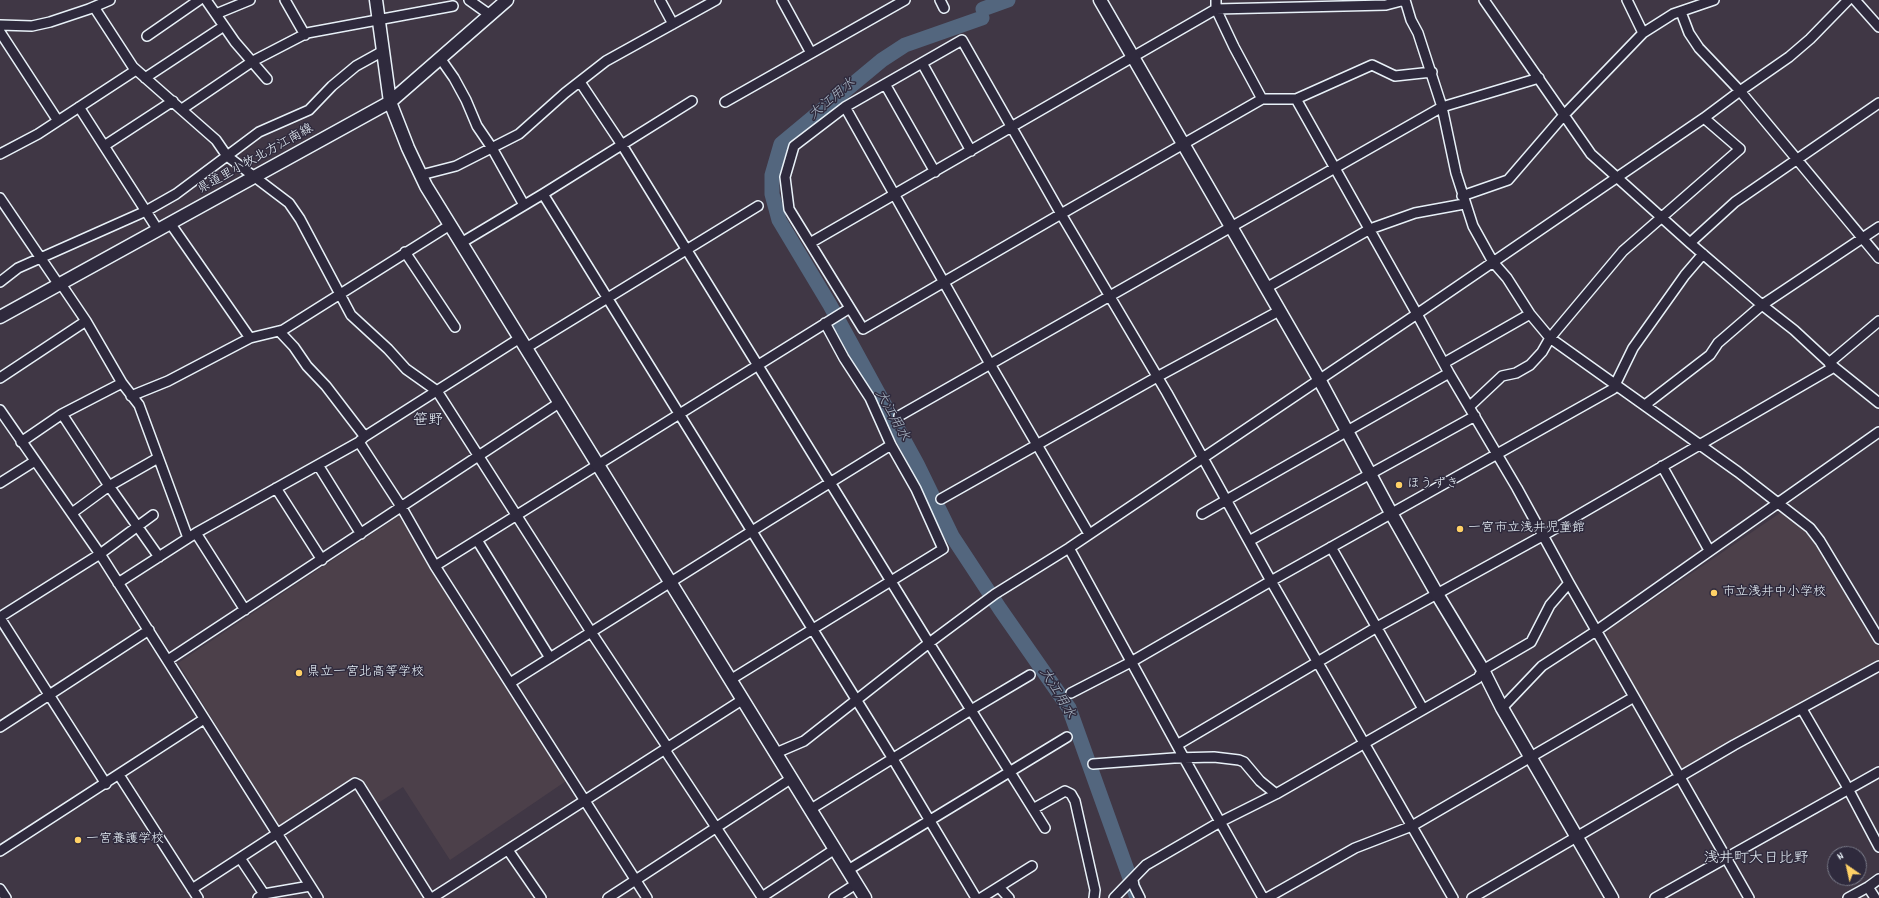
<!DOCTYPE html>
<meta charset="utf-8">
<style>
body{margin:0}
#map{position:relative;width:1879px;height:898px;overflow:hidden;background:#403745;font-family:Dekko,sans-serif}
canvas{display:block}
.north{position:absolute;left:1827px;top:846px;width:40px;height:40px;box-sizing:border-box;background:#2f2a3d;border:1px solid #797a88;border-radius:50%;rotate:326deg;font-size:11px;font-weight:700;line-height:16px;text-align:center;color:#e8f1f8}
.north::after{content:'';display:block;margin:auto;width:14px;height:18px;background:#ffd166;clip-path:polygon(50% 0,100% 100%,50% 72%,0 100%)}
</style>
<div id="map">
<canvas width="1879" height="898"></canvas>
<div class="north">N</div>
</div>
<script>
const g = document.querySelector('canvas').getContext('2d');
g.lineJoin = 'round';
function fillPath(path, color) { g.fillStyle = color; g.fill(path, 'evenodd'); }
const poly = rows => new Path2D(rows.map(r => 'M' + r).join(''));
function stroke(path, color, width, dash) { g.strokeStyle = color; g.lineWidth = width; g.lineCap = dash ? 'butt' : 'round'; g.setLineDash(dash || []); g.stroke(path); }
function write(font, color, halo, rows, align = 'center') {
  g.font = font + ' Dekko,"Klee One",sans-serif'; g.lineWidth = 3; g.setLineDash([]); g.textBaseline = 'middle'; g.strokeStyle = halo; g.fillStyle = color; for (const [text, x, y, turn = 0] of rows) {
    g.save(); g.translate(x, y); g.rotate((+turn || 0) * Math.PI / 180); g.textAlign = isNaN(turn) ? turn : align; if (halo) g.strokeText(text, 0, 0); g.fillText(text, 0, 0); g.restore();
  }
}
fillPath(poly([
 [1783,511,1814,539,1879,646,1879,663,1690,766,1683,768,1678,764,1608,640,1607,634,1610,629],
 [399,516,569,779,450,860,403,787,375,805,357,775,278,826,178,663]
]), '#4c404a');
stroke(poly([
 [983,9,1008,0],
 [982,18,905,45,882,60,781,144,772,175,772,194,779,220,830,305,917,464,952,536,1000,609,1069,708,1136,895]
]), '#53667e', 15);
const street = poly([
 [206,0,235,42,267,79],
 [285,0,305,35],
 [469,0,490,15],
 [660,0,673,24],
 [782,0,811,53],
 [940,0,944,8],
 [1216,0,1216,9,1234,47,1262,99],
 [1405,0,1411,20,1418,33,1442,107,1456,173,1473,226,1493,262,1507,278,1530,314,1550,338,1738,472,1810,528,1820,541,1879,639],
 [1484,0,1591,154,1690,243,1762,305,1794,330,1834,367,1879,403],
 [1627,0,1643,33],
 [1855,0,1879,27],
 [94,7,133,67,216,140,227,156,289,203,300,219,351,315,388,349,406,369,437,391,591,632,668,748],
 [1681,12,1689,33,1699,48,1740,91,1879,258],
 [216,14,250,0],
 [0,25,32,26,50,22,89,9,110,0],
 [0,32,58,121],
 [147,36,199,0],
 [440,58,454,78,466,100,477,126,492,148,524,205],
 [922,63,971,151],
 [1432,72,1395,76,1372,65,1296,99,1262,99,1061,214,863,329,789,209,785,177,794,146,845,107,962,40,1061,214,1167,393,1271,581,1453,898],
 [145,78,224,26],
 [580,82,622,145,929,643,1045,828],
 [885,84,935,172],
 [1296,99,1417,314,1449,373,1517,488,1569,583,1749,898],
 [725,102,905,0],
 [79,107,158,230],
 [845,107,990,364,1089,534],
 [182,109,253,61,307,33,453,6],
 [104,146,173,101],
 [0,154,38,134,136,70],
 [421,175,456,166,519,134,565,93,606,61,716,0],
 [543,194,893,759,976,898],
 [1462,196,1508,180,1564,115,1643,33,1673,14,1714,0],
 [0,198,59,285],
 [170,223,250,338],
 [461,243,543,194,692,101],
 [810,243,1216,9,1386,5,1405,0],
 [1690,243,1735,202,1879,103],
 [405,252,455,327],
 [0,282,18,268,146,211,176,194,259,132,309,110,332,86,356,66,383,51],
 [61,284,86,321,122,383,139,405,188,538],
 [1266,288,1370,229,1415,213,1464,204],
 [526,348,758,206],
 [1444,363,1530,314],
 [1829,363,1879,321],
 [0,378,86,321],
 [131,396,168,381,250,338,283,330,450,225],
 [1645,405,1710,355,1718,343,1762,305,1879,227],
 [1469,407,1502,376,1516,373,1530,365,1542,352,1550,338,1623,251,1740,149,1704,118],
 [0,410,100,554,318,898],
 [62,414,109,486,159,557],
 [899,416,1442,107,1539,78],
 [364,437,520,338],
 [21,442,62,414,122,383],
 [359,442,402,508,435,566,647,898],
 [318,465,361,534],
 [1662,466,1709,550],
 [0,483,35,461],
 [276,488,322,560],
 [941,499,1157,377,1279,311],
 [72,513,109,486,158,458],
 [1202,514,1449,373],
 [196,533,245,610],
 [477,540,550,658],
 [1249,541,1475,416],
 [1331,547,1423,709],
 [1069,548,1184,758,1263,898],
 [435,566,850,308],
 [118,583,196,533,359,442,364,437,362,433,326,386,307,366,294,347,279,331],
 [0,617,100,554,153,515],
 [0,618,106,784],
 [168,660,559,403],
 [730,680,943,549,916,489,891,445,870,398,844,358,825,323],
 [510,683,768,521,891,445],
 [1071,693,1131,662,1271,581,1613,389,1633,348,1685,275,1703,254],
 [1502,708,1542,666,1596,631,1879,432],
 [1802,709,1845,783,1879,847],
 [0,727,149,630],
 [1177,745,1377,627,1544,535,1834,367],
 [665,750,762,897,835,849],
 [776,753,804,741,929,643,995,594,1069,548,1417,314,1704,118,1740,91,1789,57,1810,39,1848,0],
 [1093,764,1174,758,1214,757,1239,760,1244,762,1260,781,1276,794],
 [119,775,198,898],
 [811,809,971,710,1030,675],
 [1033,809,1065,791,1071,794,1075,801,1095,890,1094,898],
 [508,850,541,898],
 [0,851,204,719],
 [240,858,264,894],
 [848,870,1067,737],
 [1133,880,1134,886,1140,898],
 [999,887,1009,898],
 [1868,887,1875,898],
 [0,889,6,898],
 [192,889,355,783,359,785,430,898],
 [258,898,264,894,310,886],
 [432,898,742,700],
 [608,898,792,778],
 [834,898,856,884],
 [981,898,1032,866],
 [1114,898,1146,865,1220,822,1276,794,1478,678,1483,670,1531,642,1550,605,1569,583],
 [1267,898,1355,848,1412,826,1634,697],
 [1472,898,1734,745,1879,666],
 [1655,898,1879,772],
 [1848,898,1868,887,1879,879]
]);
const secondary = poly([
 [376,0,390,102,408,148,426,186,865,898],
 [1100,0,1319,379,1391,513,1437,594,1483,670,1502,708,1612,898],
 [0,317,390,102,507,0]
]);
stroke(street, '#e8f1f8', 12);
stroke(secondary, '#e8f1f8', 15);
stroke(street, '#2f2a3d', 9);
stroke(secondary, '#2f2a3d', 12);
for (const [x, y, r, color] of [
 [1399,485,4,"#ffd166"],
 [1460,529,4,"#ffd166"],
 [1714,593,4,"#ffd166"],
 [299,673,4,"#ffd166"],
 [78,840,4,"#ffd166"]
]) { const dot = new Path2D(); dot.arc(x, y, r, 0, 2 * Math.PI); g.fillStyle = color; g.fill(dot); stroke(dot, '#2f2a3d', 1.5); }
write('13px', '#e8f1f8', '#2f2a3d', [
 ["県道里小牧北方江南線",256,160,-29]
]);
write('13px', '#e8f1f8', '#2f2a3d', [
 ["ほうずき",1407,485],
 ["一宮市立浅井児童館",1468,529],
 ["市立浅井中小学校",1722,593],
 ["県立一宮北高等学校",307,673],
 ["一宮養護学校",86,840]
], 'left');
write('italic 14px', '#acb9c7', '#2f2a3d', [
 ["大江用水",833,100,-40],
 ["大江用水",891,416,61],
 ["大江用水",1056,694,59]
]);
write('15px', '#e8f1f8', '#2f2a3d', [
 ["笹野",428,422],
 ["浅井町大日比野",1756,860]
]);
</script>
